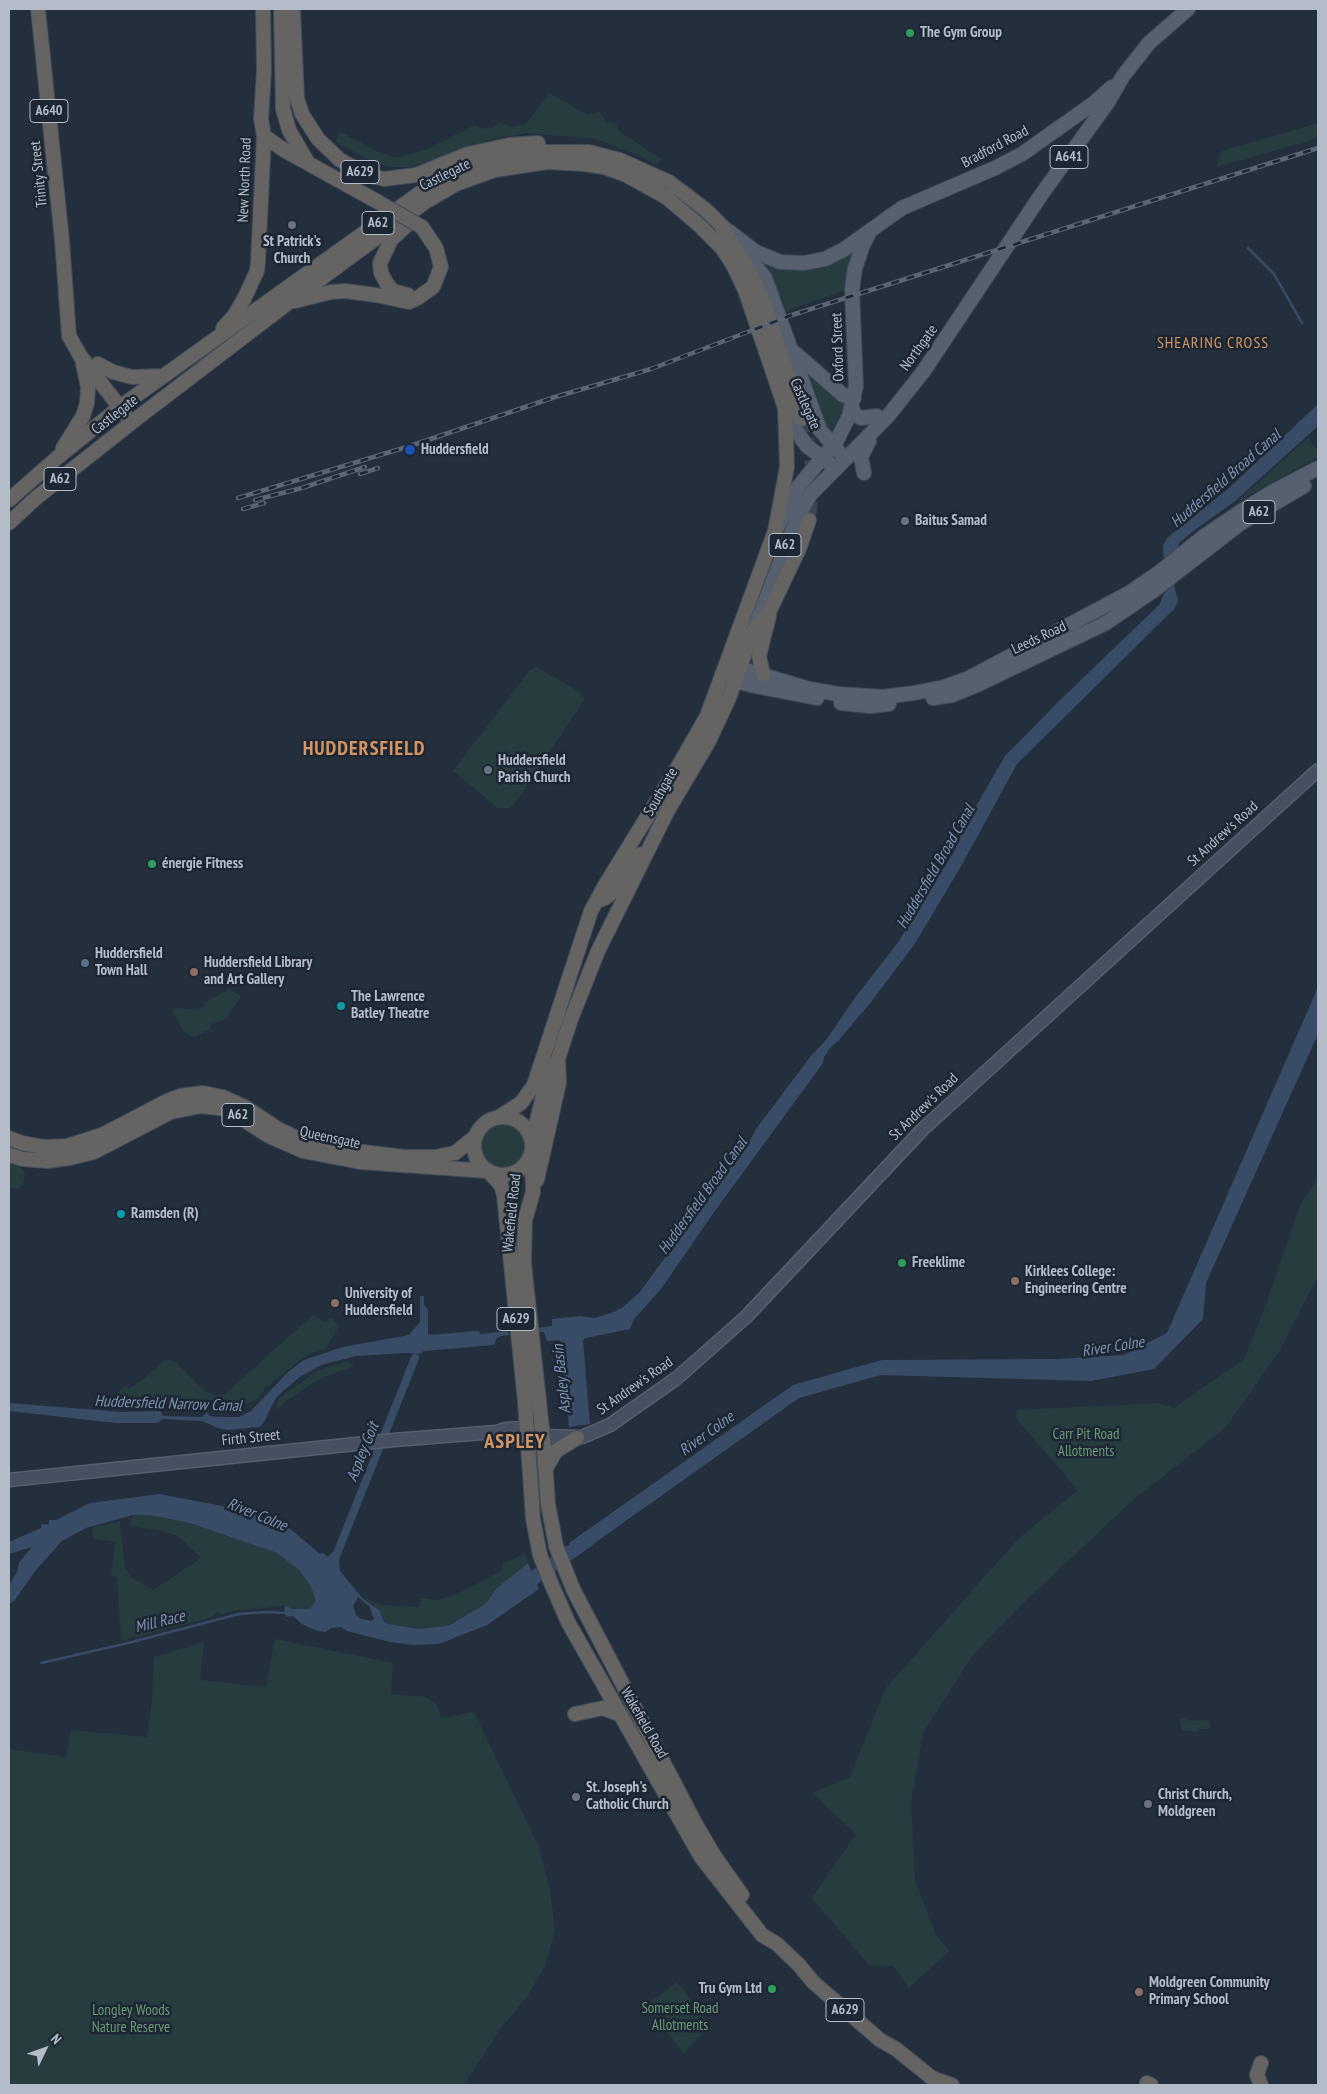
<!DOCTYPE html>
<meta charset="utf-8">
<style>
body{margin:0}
#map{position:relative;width:1327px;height:2094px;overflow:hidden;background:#242f3e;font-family:"PT Sans Narrow",sans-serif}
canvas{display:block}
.frame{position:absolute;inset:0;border:10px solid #b4bcc9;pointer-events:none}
.north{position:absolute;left:20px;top:2024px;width:50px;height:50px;-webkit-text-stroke:4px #1d2633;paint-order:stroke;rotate:48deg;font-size:14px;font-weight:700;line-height:20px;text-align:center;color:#b4bcc9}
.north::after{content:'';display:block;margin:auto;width:18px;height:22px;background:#b4bcc9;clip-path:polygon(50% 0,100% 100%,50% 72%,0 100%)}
</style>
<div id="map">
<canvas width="1327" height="2094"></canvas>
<div class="frame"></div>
<div class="north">N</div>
</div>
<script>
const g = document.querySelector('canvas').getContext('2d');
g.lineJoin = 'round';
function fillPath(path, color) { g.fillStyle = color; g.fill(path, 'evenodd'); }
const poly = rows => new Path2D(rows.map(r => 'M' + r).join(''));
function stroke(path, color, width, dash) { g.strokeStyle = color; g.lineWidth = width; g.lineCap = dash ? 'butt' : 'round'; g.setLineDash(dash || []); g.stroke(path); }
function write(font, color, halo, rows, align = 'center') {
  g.font = font + ' "PT Sans Narrow",sans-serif'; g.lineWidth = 5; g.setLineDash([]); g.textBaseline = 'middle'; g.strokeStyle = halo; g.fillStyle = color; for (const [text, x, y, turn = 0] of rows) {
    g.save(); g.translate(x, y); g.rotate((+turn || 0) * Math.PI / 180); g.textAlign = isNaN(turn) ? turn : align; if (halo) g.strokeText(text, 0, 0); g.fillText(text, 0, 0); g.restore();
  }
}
fillPath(poly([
 [549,93,588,115,599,111,606,122,615,123,619,131,661,159,657,165,633,153,596,139,526,133,488,140,455,153,409,167,391,167,373,162,336,142,339,131,378,152,394,157,407,155,425,150,475,125,483,129,493,128,498,122,512,127,526,124],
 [1318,123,1318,138,1216,167,1222,151],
 [852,249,846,290,785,311,783,301,762,262,778,267],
 [806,369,846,401,834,427,828,434],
 [1308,438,1318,451,1318,457,1235,503],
 [536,667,582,693,585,699,517,801,510,808,498,808,453,771,529,671],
 [229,989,241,996,227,1018,210,1025,210,1029,194,1037,184,1032,172,1010,177,1008,198,1010,205,1006,204,1003],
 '479 1146a24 24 0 1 1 48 0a24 24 0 1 1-48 0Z',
 [9,1164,20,1167,25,1173,23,1184,17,1189,9,1188],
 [1318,1178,1318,1276,1280,1350,1226,1427,1133,1500,1019,1607,972,1656,923,1733,911,1802,915,1880,935,1933,949,1951,909,1988,893,1966,869,1965,812,1898,856,1834,812,1793,850,1777,886,1688,1018,1539,1078,1490,1015,1417,1017,1410,1158,1403,1174,1408,1244,1359,1263,1312,1301,1203],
 [313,1315,325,1322,331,1317,339,1326,326,1349,316,1351,300,1360,265,1388,259,1399,248,1403,238,1401,210,1405,174,1401,135,1401,105,1403,124,1387,129,1389,142,1380,166,1359,175,1361,205,1391,217,1396,225,1394],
 [347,1361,354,1366,317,1380,285,1402,279,1409,275,1408,279,1399,285,1394,319,1370],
 [133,1515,149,1515,190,1523,277,1553,299,1570,310,1585,316,1600,310,1609,292,1609,285,1605,233,1611,221,1614,216,1612,212,1617,121,1641,117,1577,111,1576,115,1542,93,1539,93,1527,120,1522,125,1567,132,1578,153,1590,201,1558,178,1536,159,1530,129,1526],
 [525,1554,528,1563,497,1588,485,1604,446,1626,419,1629,388,1624,376,1608,360,1595,380,1605,419,1607,421,1598,436,1600,457,1594,503,1570,502,1564],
 [275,1639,393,1663,391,1694,425,1697,437,1705,441,1718,474,1712,539,1847,550,1889,555,1930,545,1966,527,1997,501,2028,464,2085,9,2085,9,1749,66,1757,71,1730,147,1737,152,1699,154,1657,204,1642,200,1680,266,1687],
 [1187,1718,1191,1721,1209,1720,1210,1729,1199,1729,1199,1732,1182,1731,1180,1719],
 [677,1982,710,2025,684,2053,645,2006]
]), '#263c3f');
fillPath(poly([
 [1318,404,1318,426,1234,502,1192,532,1179,543,1174,585,1178,601,1175,608,1017,764,960,868,914,945,871,1002,839,1040,831,1047,824,1057,823,1063,712,1215,661,1289,634,1319,630,1329,585,1338,583,1341,590,1424,569,1427,561,1342,559,1340,547,1341,544,1332,539,1332,538,1328,552,1326,552,1319,581,1316,594,1318,614,1312,623,1307,640,1292,750,1141,756,1129,810,1057,826,1040,854,999,899,941,955,850,962,831,956,824,958,817,968,820,1005,756,1061,699,1159,605,1165,592,1163,545,1167,538,1228,489],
 [1318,987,1318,1034,1206,1283,1203,1319,1154,1369,1091,1381,881,1375,799,1398,575,1557,569,1543,793,1385,882,1360,1057,1359,1124,1355,1167,1333],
 [420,1296,424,1296,424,1305,428,1310,428,1335,478,1331,481,1334,508,1331,509,1335,501,1336,496,1339,494,1345,424,1351,420,1354,406,1353,356,1356,321,1365,300,1377,283,1391,276,1398,263,1424,259,1427,228,1430,218,1428,202,1421,163,1419,157,1423,116,1423,9,1411,9,1403,123,1412,160,1411,163,1416,202,1417,207,1412,210,1416,219,1417,239,1417,251,1411,288,1372,304,1360,343,1347,409,1335,420,1322],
 [160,1494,252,1512,288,1527,320,1554,323,1553,328,1557,332,1552,339,1559,340,1571,362,1598,379,1610,384,1621,388,1624,419,1629,446,1626,453,1623,485,1604,497,1588,528,1563,539,1589,487,1625,439,1644,413,1645,390,1642,347,1631,341,1627,331,1628,325,1632,315,1630,302,1624,293,1616,287,1617,284,1613,285,1605,292,1609,310,1609,316,1600,310,1585,299,1570,277,1553,190,1523,149,1515,133,1515,86,1528,62,1541,36,1570,14,1601,9,1604,9,1585,17,1572,19,1563,32,1547,9,1554,9,1542,41,1528,42,1524,49,1525,49,1520,56,1520,90,1503],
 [358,1597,370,1607,374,1620,371,1621,361,1619,356,1615,353,1606]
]), '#394c67');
stroke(poly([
 [1248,248,1274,274,1302,323],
 [41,1663,128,1643,239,1614,266,1612,284,1613]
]), '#394c67', 2.5);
stroke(poly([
 [336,1556,415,1358]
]), '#394c67', 8);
stroke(poly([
 [519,1588,588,1540]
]), '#394c67', 14);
stroke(poly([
 [802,419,811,456,813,476,809,520]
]), '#3a4453', 14, [14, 7]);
const secondary = poly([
 [496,1432,513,1438,527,1438,543,1436,582,1437,610,1425,677,1378,746,1317,923,1129,1318,770],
 [9,1480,394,1440,496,1432,505,1429,527,1428,536,1432]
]);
const primary = poly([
 [722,226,756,252,780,262,804,263,825,259,843,250,902,208,995,168,1022,154,1094,103,1112,87],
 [742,249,765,278,820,430,839,452],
 [795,353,843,395,854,398],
 [852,407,854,414,861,418,877,416],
 [786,409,794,428,807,446,829,463],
 [864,473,861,457,869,441],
 [778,526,798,487,837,440,849,416,856,386,852,290,855,268,863,245,869,233],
 [755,627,798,516,810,495,888,416,923,372,1041,195,1108,102,1123,76,1149,43,1188,9],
 [722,674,739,668,809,689,838,694,883,697,914,693,944,687,969,678,1129,593,1161,571,1203,537,1243,510,1272,492,1318,468],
 [725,675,735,681,755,686,817,698],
 [933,698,952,695,979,684,1106,623,1153,591,1241,523,1304,486],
 [841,703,870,706,889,704]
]);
const trunk = poly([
 [38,9,62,240,69,336,81,357,125,414],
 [281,9,283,109,289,130,308,163],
 [293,9,297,98,302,114,318,139,340,160,367,175,384,179,416,175,468,154,509,145,538,143],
 [264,136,284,150,378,202],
 [406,226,391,240,380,263,381,273,387,284,393,291,408,295],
 [295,301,331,292,345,291,376,295,409,302,419,297,433,287,441,267,436,248,422,227],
 [223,328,234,316,244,299,257,271,258,262,264,136,261,119,264,71,263,9],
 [98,364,113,372,132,377,164,376],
 [63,448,83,416,87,403,88,387,83,364],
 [9,500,58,457,120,407,427,188,458,171,501,157,527,152,589,152,620,160,669,182,706,210,720,224,752,276,763,301,802,419],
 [9,523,36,498,140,416,288,303,425,202,456,184,495,170,547,162,584,164,604,167,626,175,666,197,700,226,722,248,733,265,745,290,785,408,787,467,775,531,707,716,679,765,604,887,591,911,534,1085,521,1103,499,1117],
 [763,674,759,656,769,616],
 [597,901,605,898,615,890,633,858,642,854],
 '474 1146a29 29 0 1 1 58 0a29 29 0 1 1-58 0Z',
 [9,1138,22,1143,44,1147,67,1146,102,1135,167,1101,180,1096,203,1093,223,1097,245,1107,278,1129,297,1138,347,1150,404,1157,435,1157,455,1153,475,1137],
 [532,1141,548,1076,558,1059,571,1019,598,951,667,812,709,741,729,698,752,633,770,610,799,549,809,520],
 [532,1152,533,1192,525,1220,524,1263,544,1447,548,1504,556,1546,573,1589,695,1823,715,1857,742,1895],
 [9,1155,23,1159,47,1161,70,1158,94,1152,171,1112,201,1106,227,1109,269,1136,303,1151,360,1162,487,1171],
 [490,1173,501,1185,504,1195,525,1402,533,1519,540,1555,551,1583,568,1622,701,1857,762,1935,777,1944,799,1965,813,1982,880,2040,896,2049,932,2078,939,2085],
 [537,1180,559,1083,558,1059],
 [546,1468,556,1451,577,1438],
 [575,1714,603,1708,621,1715],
 [1261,2063,1257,2075,1261,2085],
 [932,2078,952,2085],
 [1147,2083,1151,2085]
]);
stroke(secondary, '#565f6c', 15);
stroke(primary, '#414a57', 16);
stroke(trunk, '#434c59', 16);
stroke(secondary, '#465061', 12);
stroke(primary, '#56606e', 14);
stroke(trunk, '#656462', 14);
const rail = poly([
 [360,474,378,468],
 [238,498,410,446,555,397,651,369,792,315,1318,148],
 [255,500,302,488,365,467],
 [243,509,264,503]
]);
stroke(rail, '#5a6575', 4.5);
stroke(rail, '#1d2633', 2.5, [8]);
const trunkBridge = poly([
 [378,202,422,227]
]);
stroke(trunkBridge, '#434c59', 16, []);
stroke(trunkBridge, '#656462', 14);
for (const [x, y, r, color] of [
 [910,33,5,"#2e9e5b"],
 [292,225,5,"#6b7280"],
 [410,450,6,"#1a4fb4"],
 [905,521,5,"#6b7280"],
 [488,770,5,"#6b7280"],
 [152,864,5,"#2e9e5b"],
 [85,963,5,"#5c6f8a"],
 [194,972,5,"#8d6e63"],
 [341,1006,5,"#0f9aa8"],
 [121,1214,5,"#0f9aa8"],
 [902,1263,5,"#2e9e5b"],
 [1015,1281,5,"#8d6e63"],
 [335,1303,5,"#8d6e63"],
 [576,1797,5,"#6b7280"],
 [1148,1804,5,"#6b7280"],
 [772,1989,5,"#2e9e5b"],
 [1139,1992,5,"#8d6e63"]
]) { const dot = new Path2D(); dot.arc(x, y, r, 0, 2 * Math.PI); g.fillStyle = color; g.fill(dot); stroke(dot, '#1d2633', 2); }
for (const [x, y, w] of [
 [49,111,38],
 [1069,157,38],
 [360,172,38],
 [378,223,32],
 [60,479,32],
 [1259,512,32],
 [785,545,32],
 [238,1115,32],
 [516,1319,38],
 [845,2010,38]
]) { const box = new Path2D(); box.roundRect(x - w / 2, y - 11.5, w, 23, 4); g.fillStyle = '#1d2633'; g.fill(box); stroke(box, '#b4bcc9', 1); }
write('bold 14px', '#b4bcc9', null, [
 ["A640",49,111],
 ["A641",1069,157],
 ["A629",360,172],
 ["A62",378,223],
 ["A62",60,479],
 ["A62",1259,512],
 ["A62",785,545],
 ["A62",238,1115],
 ["A629",516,1319],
 ["A629",845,2010]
]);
write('bold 15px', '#b4bcc9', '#1d2633', [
 ["The Gym Group",920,33],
 ["St Patrick's",292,242,"center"],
 ["Church",292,259,"center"],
 ["Huddersfield",421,450],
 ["Baitus Samad",915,521],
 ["Huddersfield",498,761],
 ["Parish Church",498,778],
 ["énergie Fitness",162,864],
 ["Huddersfield",95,954],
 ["Town Hall",95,971],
 ["Huddersfield Library",204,963],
 ["and Art Gallery",204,980],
 ["The Lawrence",351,997],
 ["Batley Theatre",351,1014],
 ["Ramsden (R)",131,1214],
 ["Freeklime",912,1263],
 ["Kirklees College:",1025,1272],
 ["Engineering Centre",1025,1289],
 ["University of",345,1294],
 ["Huddersfield",345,1311],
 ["St. Joseph's",586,1788],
 ["Catholic Church",586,1805],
 ["Christ Church,",1158,1795],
 ["Moldgreen",1158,1812],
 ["Moldgreen Community",1149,1983],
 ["Primary School",1149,2000],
 ["Tru Gym Ltd",762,1989,"right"]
], 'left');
write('15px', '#b4bcc9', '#1d2633', [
 ["Bradford Road",995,147,-28],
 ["Trinity Street",39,174,-96],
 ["Castlegate",445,175,-26],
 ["New North Road",245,180,-88],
 ["Oxford Street",838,347,-92],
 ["Northgate",919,348,-54],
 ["Castlegate",805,404,66],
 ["Castlegate",115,415,-38],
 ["Leeds Road",1039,638,-25],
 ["Southgate",661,792,-60],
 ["St Andrew's Road",1223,834,-42],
 ["St Andrew's Road",924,1107,-44],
 ["Queensgate",330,1138,12],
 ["Wakefield Road",512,1213,-84],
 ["St Andrew's Road",635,1386,-35],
 ["Firth Street",251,1438,-6],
 ["Wakefield Road",644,1723,60]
]);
write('15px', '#6b9a76', '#1d2633', [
 ["Carr Pit Road",1086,1435],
 ["Allotments",1086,1452],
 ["Somerset Road",680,2009],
 ["Allotments",680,2026],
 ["Longley Woods",131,2011],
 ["Nature Reserve",131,2028]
]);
g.letterSpacing = '1px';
write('16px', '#d59563', '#1d2633', [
 ["SHEARING CROSS",1213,343]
]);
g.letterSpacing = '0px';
write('italic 16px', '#7c92b1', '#1d2633', [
 ["Huddersfield Broad Canal",1226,479,-41],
 ["Huddersfield Broad Canal",936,867,-60],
 ["Huddersfield Broad Canal",703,1196,-54],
 ["River Colne",1113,1347,-9],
 ["Aspley Basin",562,1379,-96],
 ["Huddersfield Narrow Canal",168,1404,2],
 ["River Colne",707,1434,-36],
 ["Aspley Goit",363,1452,-68],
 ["River Colne",257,1515,22],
 ["Mill Race",160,1622,-14]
]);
g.letterSpacing = '1px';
write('bold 20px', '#d59563', '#1d2633', [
 ["HUDDERSFIELD",364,749],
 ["ASPLEY",515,1442]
]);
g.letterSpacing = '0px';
</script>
